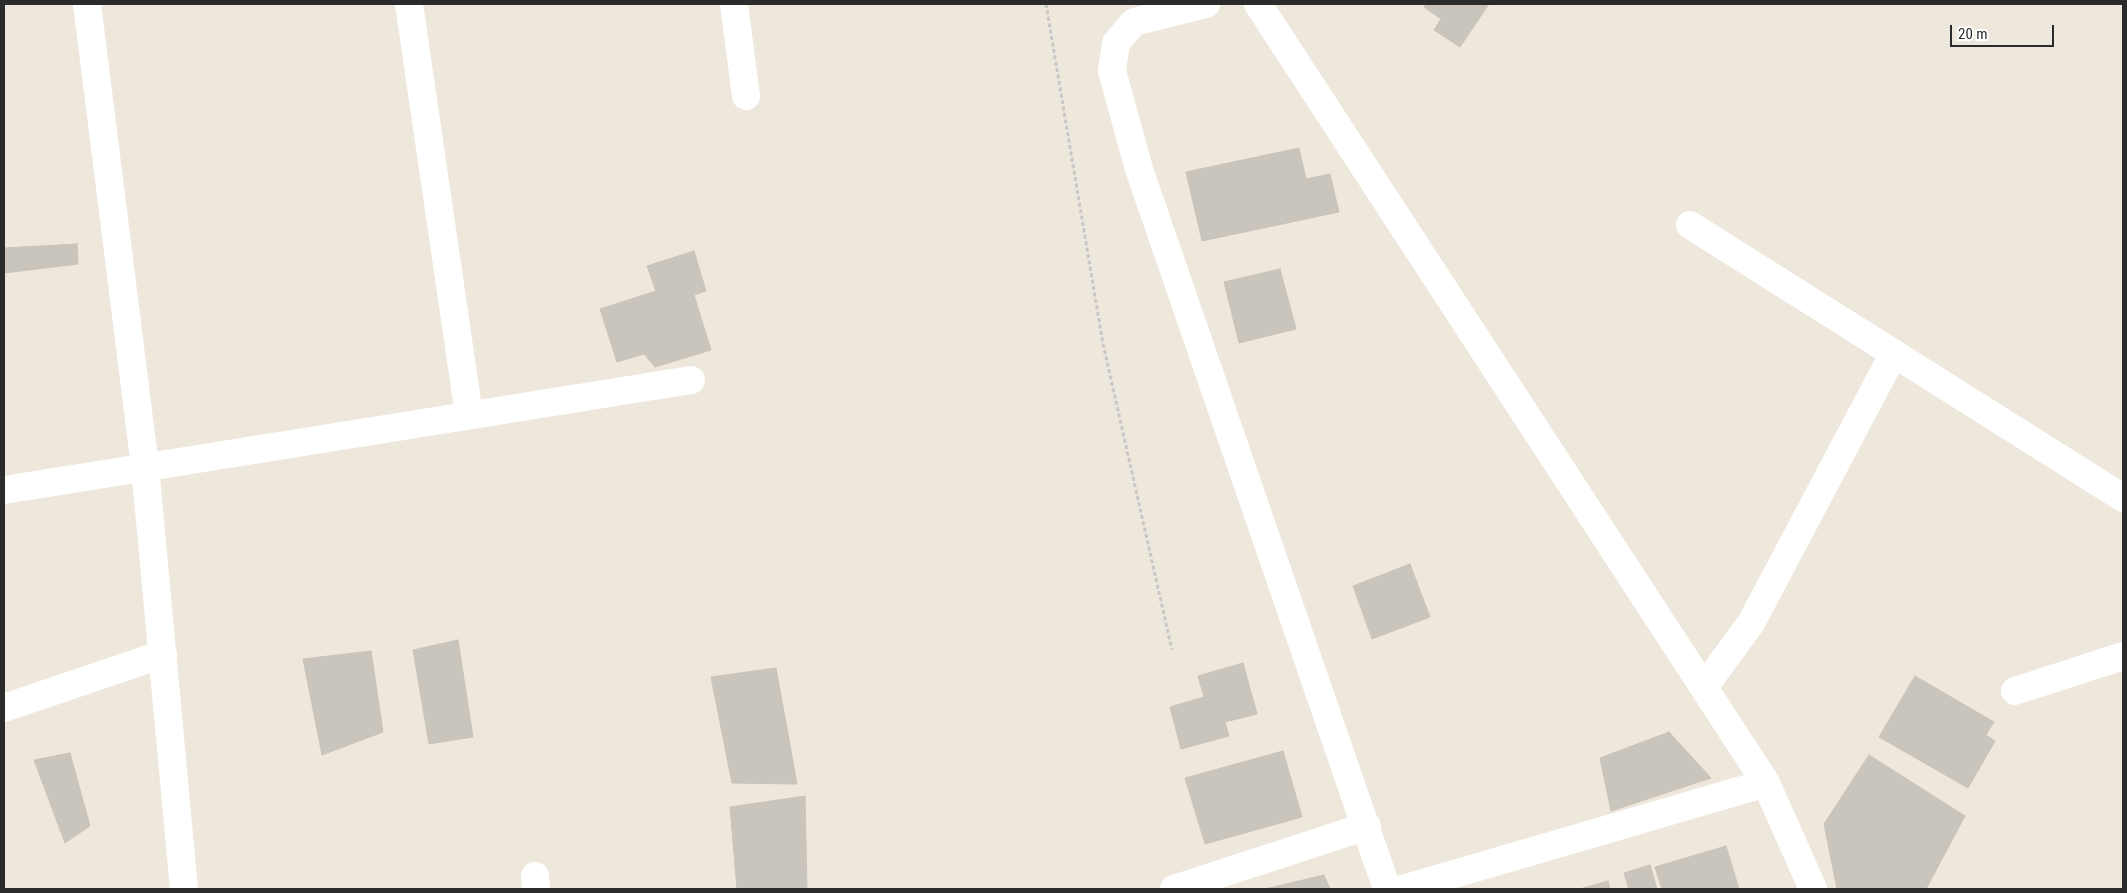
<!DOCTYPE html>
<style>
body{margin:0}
#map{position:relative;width:2127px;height:893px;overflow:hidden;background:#eee7dc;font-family:"Roboto Condensed",sans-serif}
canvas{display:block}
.frame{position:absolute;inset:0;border:5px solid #2b2b2b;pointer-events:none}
.scale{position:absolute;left:1950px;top:25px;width:104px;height:22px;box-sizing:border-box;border:2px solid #2b2b2b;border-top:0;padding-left:6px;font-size:15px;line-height:18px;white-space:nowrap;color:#2b2b2b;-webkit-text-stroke:4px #fff;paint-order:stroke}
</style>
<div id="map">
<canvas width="2127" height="893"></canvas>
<div class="frame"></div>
<div class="scale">20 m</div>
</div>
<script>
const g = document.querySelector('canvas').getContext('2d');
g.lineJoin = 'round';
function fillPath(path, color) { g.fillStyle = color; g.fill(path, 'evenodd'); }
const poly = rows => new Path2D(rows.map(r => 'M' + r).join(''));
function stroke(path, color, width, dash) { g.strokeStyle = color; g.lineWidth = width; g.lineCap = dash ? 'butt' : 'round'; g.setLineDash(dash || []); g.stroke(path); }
const building = poly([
 [1427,4,1489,4,1460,47,1434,30,1441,19,1424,7,1427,4],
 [1299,148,1306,179,1330,174,1339,212,1202,241,1186,172,1299,148],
 [77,244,78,264,4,273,4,248,77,244],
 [694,251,706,291,694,295,711,350,655,367,644,354,617,362,600,309,656,291,647,266,694,251],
 [1280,269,1296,329,1239,343,1224,282,1280,269],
 [1410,564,1430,617,1372,639,1353,586,1410,564],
 [458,640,473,737,429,744,413,650,458,640],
 [371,651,383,732,322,755,303,659,371,651],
 [1243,663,1257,714,1225,722,1229,736,1181,749,1170,707,1204,697,1198,676,1243,663],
 [776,668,797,784,732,783,711,677,776,668],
 [1915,676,1994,722,1986,735,1995,741,1968,788,1879,737,1915,676],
 [1669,732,1711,778,1611,811,1600,758,1669,732],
 [1283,751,1302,817,1205,844,1185,778,1283,751],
 [70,753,90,826,65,843,34,760,70,753],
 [1869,755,1965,816,1926,889,1837,889,1824,824,1869,755],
 [805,796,807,889,737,889,730,807,805,796],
 [1726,846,1739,889,1662,889,1655,867,1726,846],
 [1650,865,1657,889,1629,889,1624,873,1650,865],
 [1324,875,1330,889,1265,889,1324,875],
 [1608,881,1610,889,1580,889,1608,881]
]);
fillPath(building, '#c9c4bc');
stroke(building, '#cac3b6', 1);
stroke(poly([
 [1046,4,1103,344,1172,650]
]), '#c8c8c8', 3, [4, 2.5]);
stroke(poly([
 [87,4,145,467,184,889],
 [409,4,469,415],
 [734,4,746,96],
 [1206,4,1134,22,1116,43,1112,71,1139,169,1387,889],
 [1258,4,1766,783,1813,889],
 [1690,225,2123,498],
 [4,490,691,380],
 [1704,687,1751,623,1894,353],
 [2015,691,2123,656],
 [4,708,163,654],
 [535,876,536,889],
 [1174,889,1367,826],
 [1403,889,1766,783]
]), '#fff', 28);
</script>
